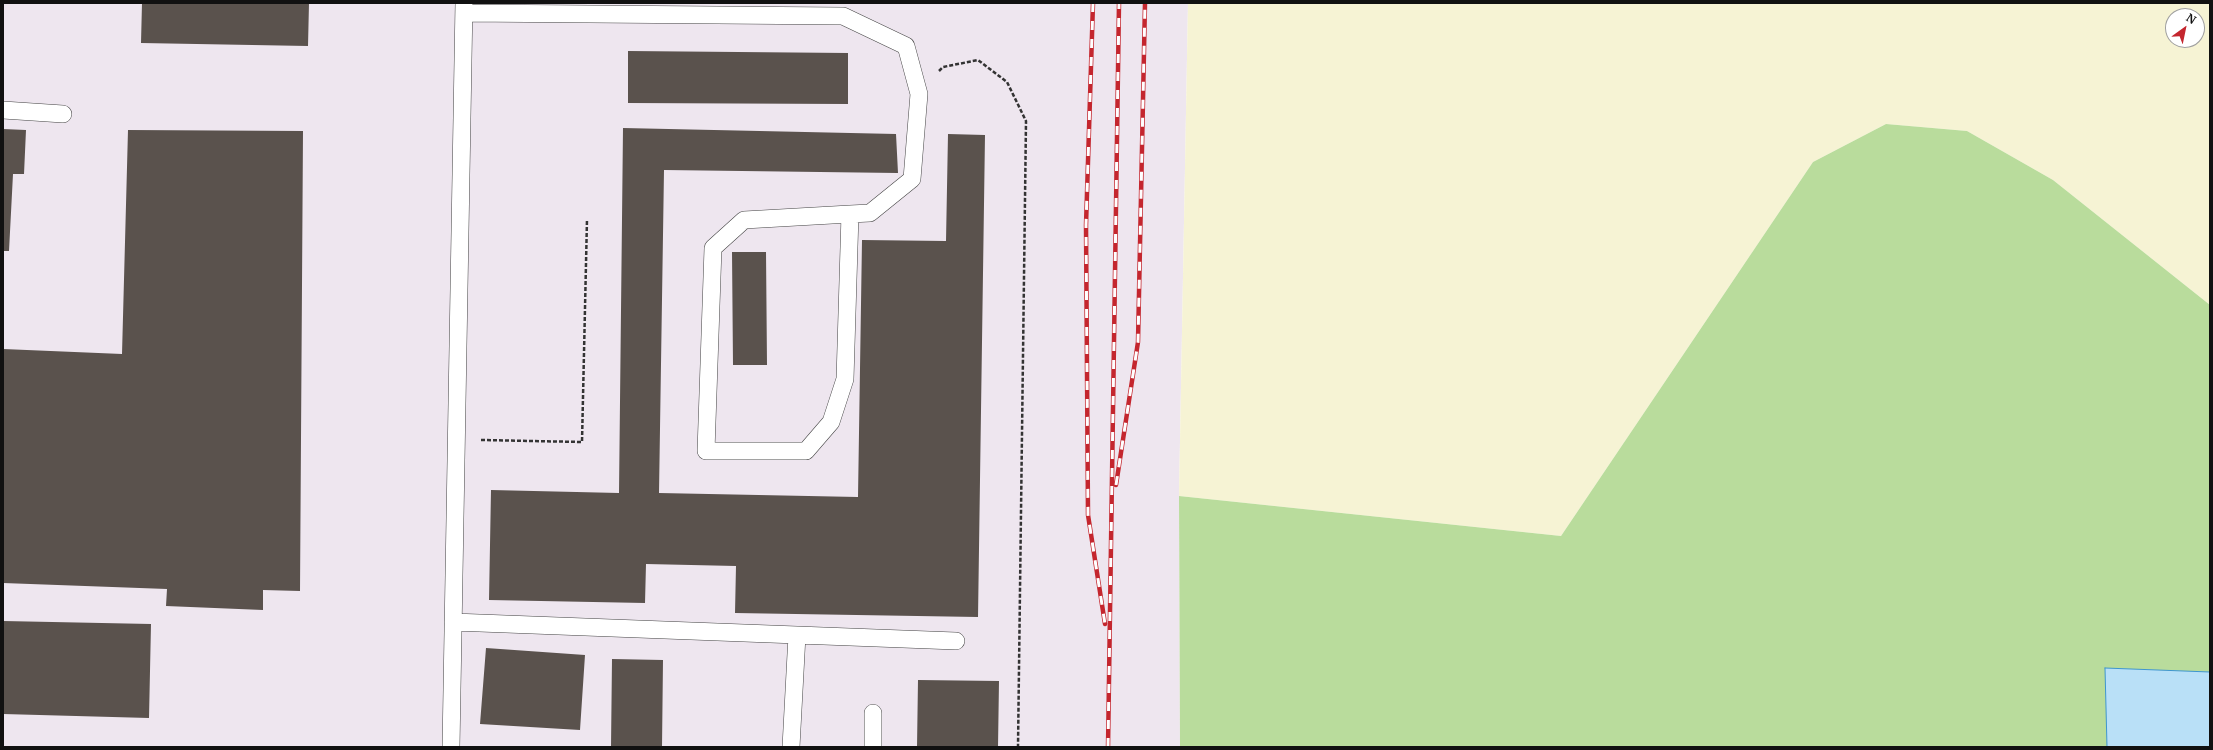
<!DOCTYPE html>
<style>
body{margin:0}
#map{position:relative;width:2213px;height:750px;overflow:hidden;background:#fffdf5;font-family:Merriweather,serif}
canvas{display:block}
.frame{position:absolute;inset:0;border:4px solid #111;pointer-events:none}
.north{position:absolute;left:2165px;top:8px;width:40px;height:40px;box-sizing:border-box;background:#fff;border:1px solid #a0a0a0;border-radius:50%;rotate:33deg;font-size:11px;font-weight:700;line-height:16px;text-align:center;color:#111}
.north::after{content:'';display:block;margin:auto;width:14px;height:18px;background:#c4262e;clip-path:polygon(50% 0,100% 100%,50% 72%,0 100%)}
</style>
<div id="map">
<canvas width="2213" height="750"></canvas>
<div class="frame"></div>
<div class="north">N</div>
</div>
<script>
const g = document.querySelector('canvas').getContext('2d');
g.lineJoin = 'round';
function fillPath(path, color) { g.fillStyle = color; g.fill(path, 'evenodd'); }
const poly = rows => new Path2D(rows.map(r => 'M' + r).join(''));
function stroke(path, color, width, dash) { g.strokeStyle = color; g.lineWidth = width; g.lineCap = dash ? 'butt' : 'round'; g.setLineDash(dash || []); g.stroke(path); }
fillPath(poly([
 [3,3,1188,3,1179,496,1180,747,3,747]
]), '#eee6ef');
fillPath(poly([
 [1188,3,2210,3,2210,305,2053,180,1967,131,1886,124,1813,162,1561,536,1179,496],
 [2173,16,2197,16,2197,40,2173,40]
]), '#f6f3d4');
fillPath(poly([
 [1886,124,1967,131,2053,180,2210,305,2210,747,1180,747,1179,496,1561,536,1813,162]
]), '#b9dc9c');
const water = poly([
 [2105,668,2210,672,2210,747,2107,747,2105,668]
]);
fillPath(water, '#b9e0f7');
stroke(water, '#3f96cf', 1);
fillPath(poly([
 [142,3,309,3,308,46,141,43],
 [628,51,848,53,848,104,628,103],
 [623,128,896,134,898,173,664,170,659,493,858,497,862,240,946,241,948,134,985,135,978,617,735,613,736,566,646,564,645,603,489,600,491,490,619,493],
 [3,129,26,130,24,174,13,174,9,251,3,251],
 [128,130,303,131,300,591,263,590,263,610,166,606,167,589,3,583,3,349,122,354],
 [732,252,766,252,767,365,733,365],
 [3,621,151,624,149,718,3,714],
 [486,648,585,655,580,730,480,724],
 [612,659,663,660,662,747,611,747],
 [918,680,999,681,998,747,917,747]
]), '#5a524d');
const lane = poly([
 [464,13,843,16,906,46,919,94,912,179,870,213,850,214,744,220,713,248,706,451,806,451,831,422,845,379,850,214],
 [3,110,63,114],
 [453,622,956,641],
 [451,747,464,3],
 [791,747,797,635],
 [873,747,873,713]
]);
stroke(lane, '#444', 18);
stroke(poly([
 [939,71,943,67,978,60,1007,82,1026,121,1018,747],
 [481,440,582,442,587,219]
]), '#333', 2.5, [4, 2]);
stroke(lane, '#fff', 17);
const rail = poly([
 [1093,3,1086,225,1088,515,1105,624],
 [1116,485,1138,342,1145,3],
 [1108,747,1119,3]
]);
stroke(rail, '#c4262e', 4.5);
stroke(rail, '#fff', 3, [9]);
</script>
